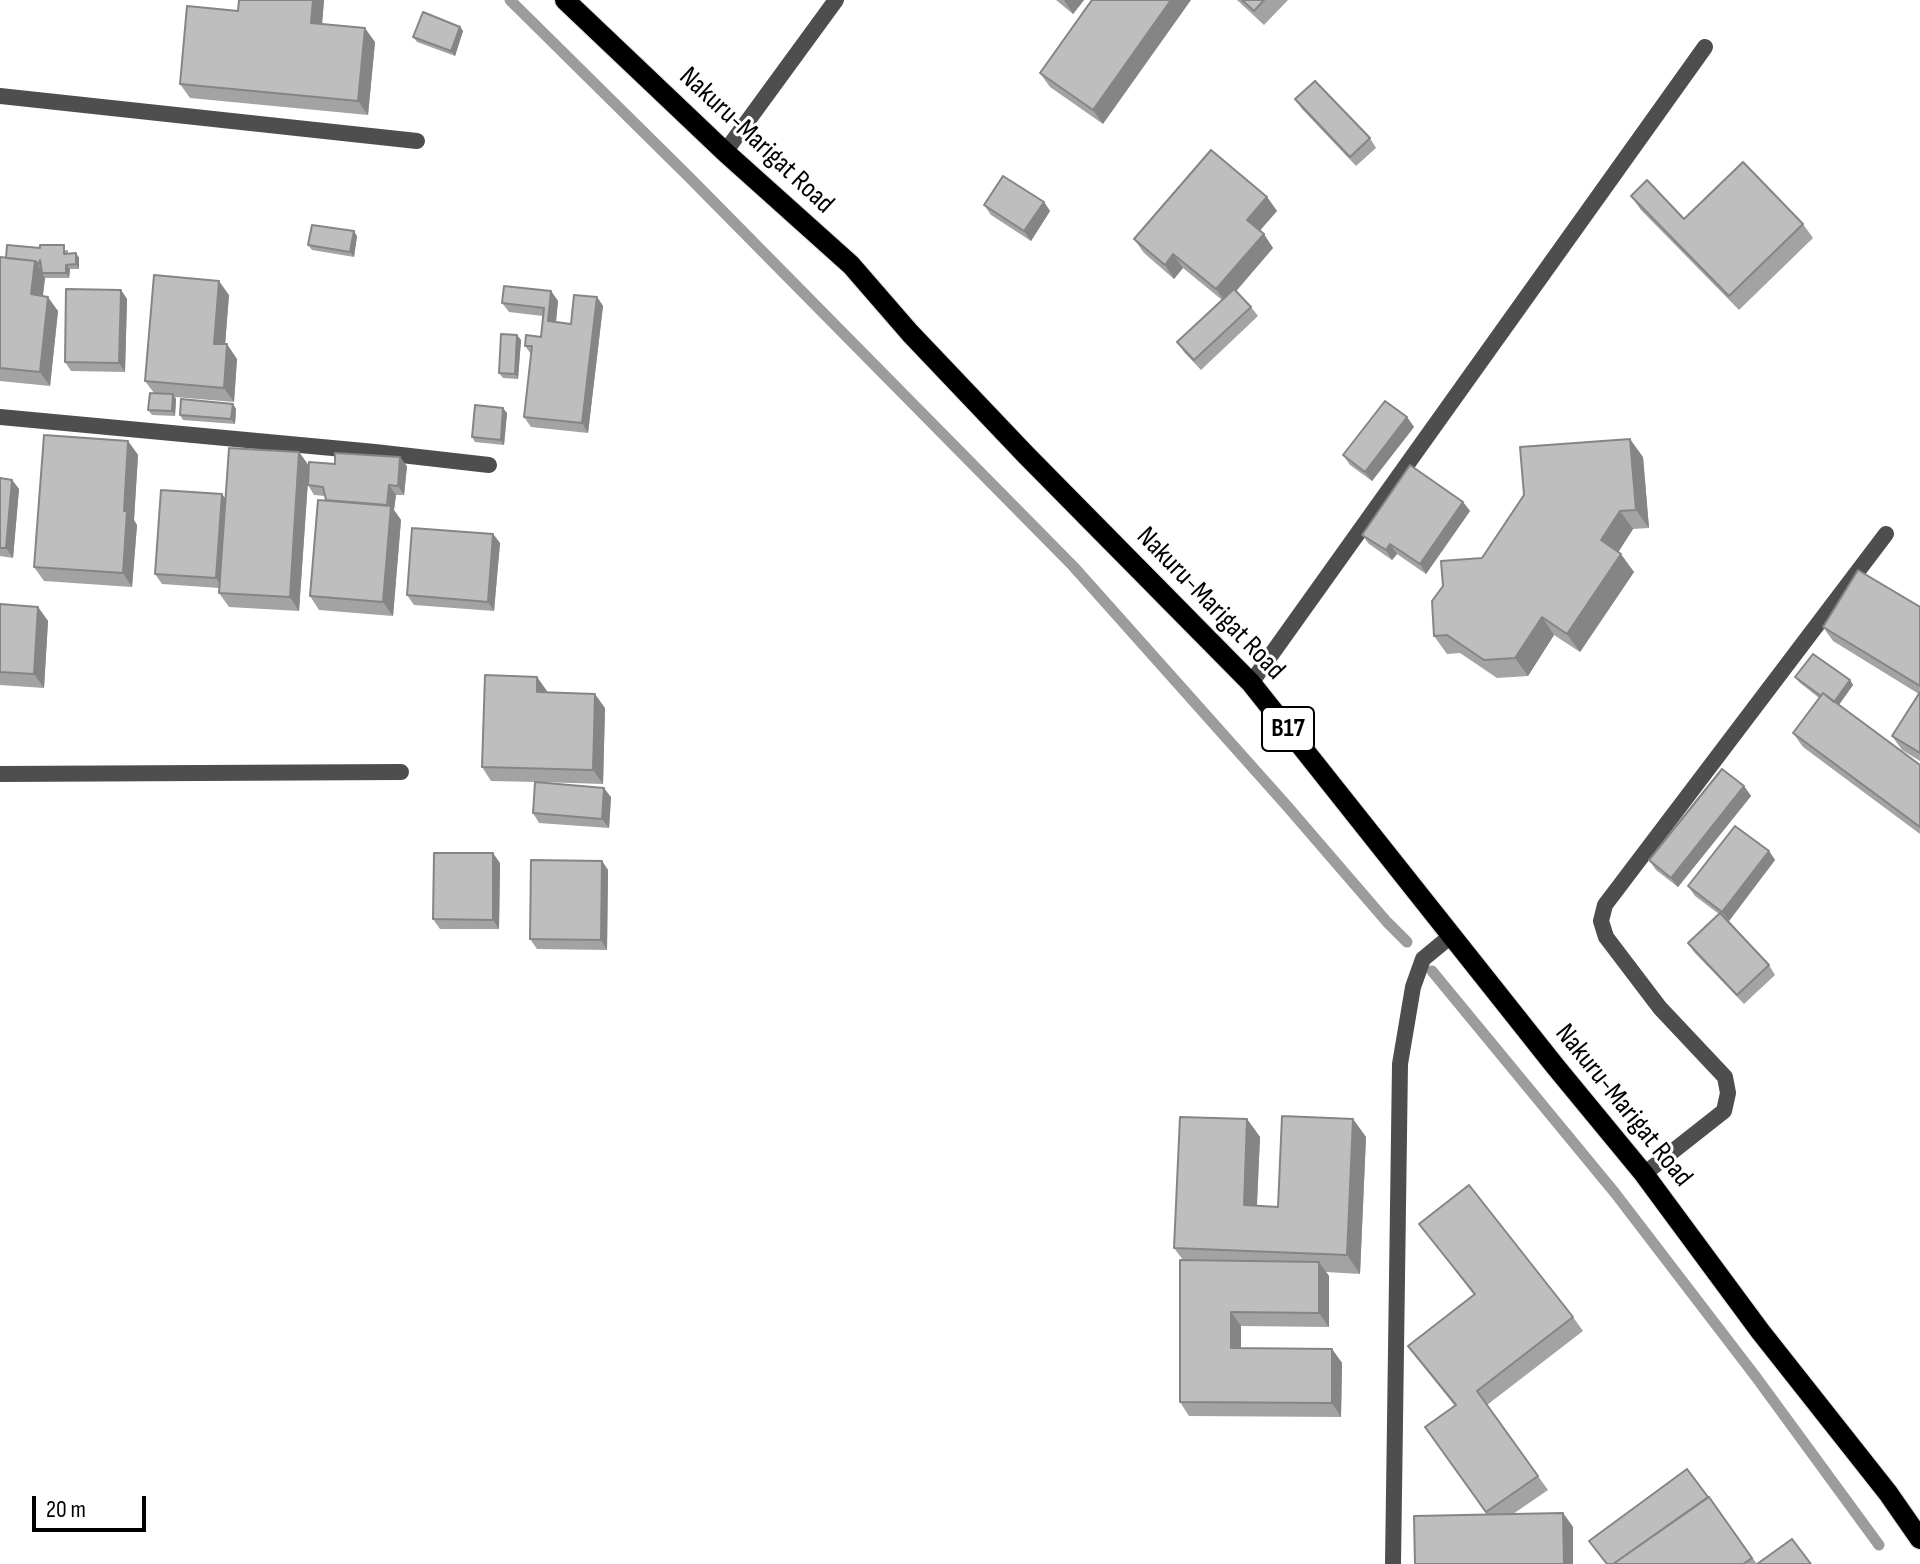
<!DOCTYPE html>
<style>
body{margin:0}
#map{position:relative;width:1920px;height:1564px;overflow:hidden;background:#fff;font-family:"Sofia Sans Condensed",sans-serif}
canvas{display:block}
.scale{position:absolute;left:32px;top:1496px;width:114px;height:36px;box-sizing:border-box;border:4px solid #000;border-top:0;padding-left:10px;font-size:24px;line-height:28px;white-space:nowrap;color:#000;-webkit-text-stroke:6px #fff;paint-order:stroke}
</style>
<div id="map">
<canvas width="1920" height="1564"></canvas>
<div class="scale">20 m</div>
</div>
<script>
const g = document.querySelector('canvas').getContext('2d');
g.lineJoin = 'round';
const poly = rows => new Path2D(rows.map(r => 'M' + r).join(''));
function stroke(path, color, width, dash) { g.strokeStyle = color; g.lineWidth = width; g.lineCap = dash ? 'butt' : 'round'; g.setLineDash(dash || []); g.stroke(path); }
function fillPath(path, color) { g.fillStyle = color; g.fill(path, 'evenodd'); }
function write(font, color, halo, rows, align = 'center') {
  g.font = font + ' "Sofia Sans Condensed",sans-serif'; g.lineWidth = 6; g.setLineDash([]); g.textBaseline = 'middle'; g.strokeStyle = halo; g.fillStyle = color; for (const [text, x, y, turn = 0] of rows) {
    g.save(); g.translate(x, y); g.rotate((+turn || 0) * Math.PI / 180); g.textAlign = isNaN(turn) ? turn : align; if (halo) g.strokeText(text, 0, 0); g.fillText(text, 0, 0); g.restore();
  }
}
stroke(poly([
 [510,0,689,177,1073,566,1287,806,1387,922,1407,942],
 [1432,971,1615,1193,1756,1377,1879,1545]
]), '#9c9c9c', 11);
const primary = poly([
 [565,0,725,152,851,265,910,333,1026,455,1251,683,1555,1066,1644,1174,1760,1331,1888,1493,1920,1539]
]);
stroke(primary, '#dbdbdb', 22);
stroke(poly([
 [0,96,417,141],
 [725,152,836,0],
 [0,417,375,452,489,465],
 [1251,683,1705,47],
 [0,774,401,772],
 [1644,1174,1724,1111,1728,1093,1725,1077,1660,1008,1606,937,1601,921,1605,905,1886,534],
 [1393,1564,1400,1064,1413,987,1423,959,1452,935]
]), '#4e4e4e', 16);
stroke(primary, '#000', 20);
fillPath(poly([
 [324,0,322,24,375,42,368,115,190,98,180,84,238,11],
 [1056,0,1084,0,1073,14],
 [1092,0,1103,124,1050,87,1040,73],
 [1237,0,1288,0,1264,25],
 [460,27,463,31,455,56,417,42,413,37],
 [1295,99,1370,138,1376,148,1356,166,1302,109],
 [1631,196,1684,219,1803,224,1813,238,1739,310,1641,210],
 [1267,197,1277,211,1260,230,1273,248,1236,291,1251,307,1258,316,1201,370,1184,352,1177,342,1222,300,1183,268,1174,279,1144,253,1134,239],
 [1044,202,1050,211,1031,241,991,215,984,205],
 [357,236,354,257,312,250,308,245],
 [68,250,68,253,76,253,79,258,79,269,70,269,69,278,45,278,43,296,58,311,50,386,0,381,0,257,6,258],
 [121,290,127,299,125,372,71,371,65,362],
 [551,291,558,301,556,322,571,324,597,297,603,306,588,433,531,427,524,417,531,354,525,346,541,337,543,316,509,312,502,303],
 [229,295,225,344,237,359,234,402,175,397,176,399,175,416,152,415,148,410,154,393,145,381],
 [517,335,521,340,518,379,503,378,499,373],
 [233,404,236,409,235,424,183,420,180,415],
 [507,413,504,445,475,442,472,437],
 [1407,417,1414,427,1372,481,1350,465,1343,455],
 [128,441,138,455,134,520,137,525,132,587,44,581,34,567],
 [299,452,309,466,299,611,229,607,219,593,219,588,162,584,155,574,222,494,225,498],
 [1643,457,1649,528,1633,529,1618,552,1634,572,1580,652,1554,635,1528,676,1497,678,1460,653,1447,654,1434,636],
 [335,464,407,466,404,495,396,495,394,510,401,520,393,616,319,610,310,596,326,500,325,496,314,495,308,485],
 [0,478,12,480,19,489,13,558,0,556],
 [1463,502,1470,511,1426,574,1397,554,1392,560,1369,544,1362,535],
 [493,534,500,543,494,611,414,605,407,595],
 [0,604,38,607,48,621,44,688,0,685],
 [1920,607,1920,761,1902,750,1892,736,1919,694,1833,641,1823,627],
 [537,677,547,692,605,708,603,784,541,782,611,797,609,828,539,823,533,813,535,782,491,781,482,767],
 [1795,677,1850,680,1853,685,1839,705,1920,765,1920,834,1803,747,1793,733,1819,698,1799,682],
 [1744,786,1751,796,1678,887,1656,870,1649,860],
 [1769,851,1775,860,1729,921,1769,965,1775,975,1744,1004,1694,952,1688,943,1719,914,1695,896,1688,886],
 [602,861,608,870,607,950,537,949,530,939],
 [500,863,499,929,440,929,433,919],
 [1247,1119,1260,1137,1257,1206,1278,1207,1353,1119,1366,1137,1360,1274,1326,1272,1329,1276,1329,1327,1241,1326,1241,1348,1332,1349,1342,1363,1341,1417,1189,1416,1180,1402,1183,1260,1174,1248],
 [1419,1224,1573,1317,1583,1331,1487,1405,1548,1490,1513,1514,1563,1513,1573,1527,1487,1515,1425,1427,1455,1406,1408,1346,1474,1295],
 [1709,1497,1757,1564,1606,1564,1708,1497]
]), '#a3a3a3');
fillPath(poly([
 [313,0,324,0,321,37,311,23],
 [1064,0,1084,0,1073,14],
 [1171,0,1191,0,1103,124,1093,110],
 [460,27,463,31,455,56,451,51],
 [365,28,375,42,368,115,358,101],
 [1267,197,1277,211,1257,234,1247,220],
 [1044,202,1050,211,1031,241,1024,231],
 [354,231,357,236,354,257,350,252],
 [1264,234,1273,248,1226,303,1216,289],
 [76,253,79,258,79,269,76,264],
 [1173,254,1183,268,1174,279,1165,265],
 [35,261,44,273,42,273,45,278,41,308,31,294],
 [66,265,70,269,69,278,66,273],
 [219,281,229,295,224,358,214,344],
 [121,290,127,299,125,372,119,363],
 [551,291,558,301,555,331,548,321],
 [48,297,58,311,50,386,40,372],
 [597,297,603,306,588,433,582,423],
 [517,335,521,340,518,379,515,374],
 [227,344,237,359,234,402,224,388],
 [173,394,176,399,175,416,172,411],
 [233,404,236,409,235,424,231,419],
 [503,408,507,413,504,445,501,440],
 [1407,417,1414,427,1372,481,1365,472],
 [1630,439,1643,457,1649,528,1636,510],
 [128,441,138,455,134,520,137,525,132,587,123,573,124,511],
 [299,452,309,466,299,611,290,597],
 [400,457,407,466,404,495,398,486],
 [12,480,19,489,13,558,6,548],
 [389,485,396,495,394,510,401,520,393,616,383,602],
 [222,494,229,504,223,588,216,578],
 [1463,502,1470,511,1426,574,1420,564],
 [1620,511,1633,529,1614,559,1601,540],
 [493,534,500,543,494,611,488,602],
 [1390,544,1397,554,1392,560,1386,550],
 [1621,554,1634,572,1580,652,1567,634],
 [38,607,48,621,44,688,34,674],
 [1542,617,1554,635,1528,676,1515,658],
 [537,677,547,691,547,706,537,692],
 [1850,680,1853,685,1835,710,1832,705],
 [595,694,605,708,603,784,593,770],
 [1744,786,1751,796,1678,887,1671,878],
 [604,788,611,797,609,828,602,819],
 [1769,851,1775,860,1729,921,1722,912],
 [493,853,500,863,499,929,493,920],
 [602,861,608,870,607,950,601,940],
 [1247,1119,1260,1137,1256,1223,1244,1205],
 [1353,1119,1366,1137,1360,1274,1347,1255],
 [1319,1262,1329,1276,1329,1327,1319,1313],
 [1231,1312,1241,1326,1241,1362,1231,1348],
 [1332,1349,1342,1363,1341,1417,1332,1403],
 [1563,1513,1573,1527,1573,1564,1564,1564]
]), '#858585');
const building = poly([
 [239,0,313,0,311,23,365,28,358,101,180,84,187,6,238,11,239,0],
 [1092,0,1171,0,1093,110,1040,73,1092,0],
 [1242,0,1264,0,1254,11,1242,0],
 [423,12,460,27,451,51,413,37,423,12],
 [1315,81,1370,138,1350,157,1295,99,1315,81],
 [1211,150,1267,197,1247,220,1264,234,1216,289,1173,254,1165,265,1134,239,1211,150],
 [1743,162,1803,224,1729,296,1631,196,1647,180,1684,219,1743,162],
 [1003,176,1044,202,1024,231,984,205,1003,176],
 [312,225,354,231,350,252,308,245,312,225],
 [7,245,40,248,40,245,64,245,64,254,76,253,76,264,66,265,66,273,42,273,40,260,39,264,35,261,6,258,7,245],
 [0,257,35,261,31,294,48,297,40,372,0,368,0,257],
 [154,275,219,281,214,344,227,344,224,388,145,381,154,275],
 [504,286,551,291,548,321,571,324,574,295,597,297,582,423,524,417,532,346,525,346,526,335,541,337,544,308,502,303,504,286],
 [66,289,121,290,119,363,65,362,66,289],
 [1234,289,1251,307,1194,360,1177,342,1234,289],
 [501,334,517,335,515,374,499,373,501,334],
 [150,393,173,394,172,411,148,410,150,393],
 [181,399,233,404,231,419,180,415,181,399],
 [1385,401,1407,417,1365,472,1343,455,1385,401],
 [475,405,503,408,501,440,472,437,475,405],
 [44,435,128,441,124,511,127,511,123,573,34,567,44,435],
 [1630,439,1636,510,1620,511,1601,540,1621,554,1567,634,1542,617,1515,658,1484,660,1447,635,1434,636,1432,601,1443,586,1441,561,1482,558,1524,495,1520,447,1630,439],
 [229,448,299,452,290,597,219,593,229,448],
 [335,453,400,457,398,486,389,485,387,505,326,500,323,487,308,485,309,462,335,464,335,453],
 [1410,465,1463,502,1420,564,1390,544,1386,550,1362,535,1410,465],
 [0,478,12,480,6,548,0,548,0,478],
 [161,490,222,494,216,578,155,574,161,490],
 [318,500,391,506,383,602,310,596,318,500],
 [412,528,493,534,488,602,407,595,412,528],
 [1858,570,1920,607,1920,686,1823,627,1858,570],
 [0,604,38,607,34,674,0,672,0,604],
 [1813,654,1850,680,1834,702,1823,693,1821,696,1795,677,1813,654],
 [485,675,537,677,537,692,595,694,593,770,482,767,485,675],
 [1920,692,1920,753,1892,736,1920,692],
 [1823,693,1920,765,1920,827,1793,733,1823,693],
 [1722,769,1744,786,1671,878,1649,860,1722,769],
 [535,782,604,788,602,819,533,813,535,782],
 [1735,826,1769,851,1722,912,1688,886,1735,826],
 [434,853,493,853,493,920,433,919,434,853],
 [531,860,602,861,601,940,530,939,531,860],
 [1720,913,1769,965,1737,995,1688,943,1720,913],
 [1282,1116,1353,1119,1347,1255,1174,1248,1180,1117,1247,1119,1244,1205,1278,1207,1282,1116],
 [1469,1185,1573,1317,1477,1391,1538,1476,1486,1512,1425,1427,1456,1405,1408,1346,1475,1294,1419,1224,1469,1185],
 [1180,1260,1319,1262,1319,1313,1231,1312,1231,1348,1332,1349,1332,1403,1180,1402,1180,1260],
 [1687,1469,1708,1497,1613,1564,1607,1564,1589,1541,1687,1469],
 [1709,1497,1752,1558,1743,1564,1613,1564,1709,1497],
 [1563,1513,1564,1564,1415,1564,1414,1516,1563,1513],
 [1792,1539,1811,1564,1757,1564,1792,1539]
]);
fillPath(building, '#bebebe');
stroke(building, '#858585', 2);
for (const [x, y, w] of [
 [1288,729,52]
]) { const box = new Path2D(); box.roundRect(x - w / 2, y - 22, w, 44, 6); g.fillStyle = '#fff'; g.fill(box); stroke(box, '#000', 2); }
write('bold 26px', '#000', null, [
 ["B17",1288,729]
]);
write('28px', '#000', '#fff', [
 ["Nakuru-Marigat Road",756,141,43],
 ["Nakuru-Marigat Road",1210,604,46],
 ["Nakuru-Marigat Road",1623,1106,51]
]);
</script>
